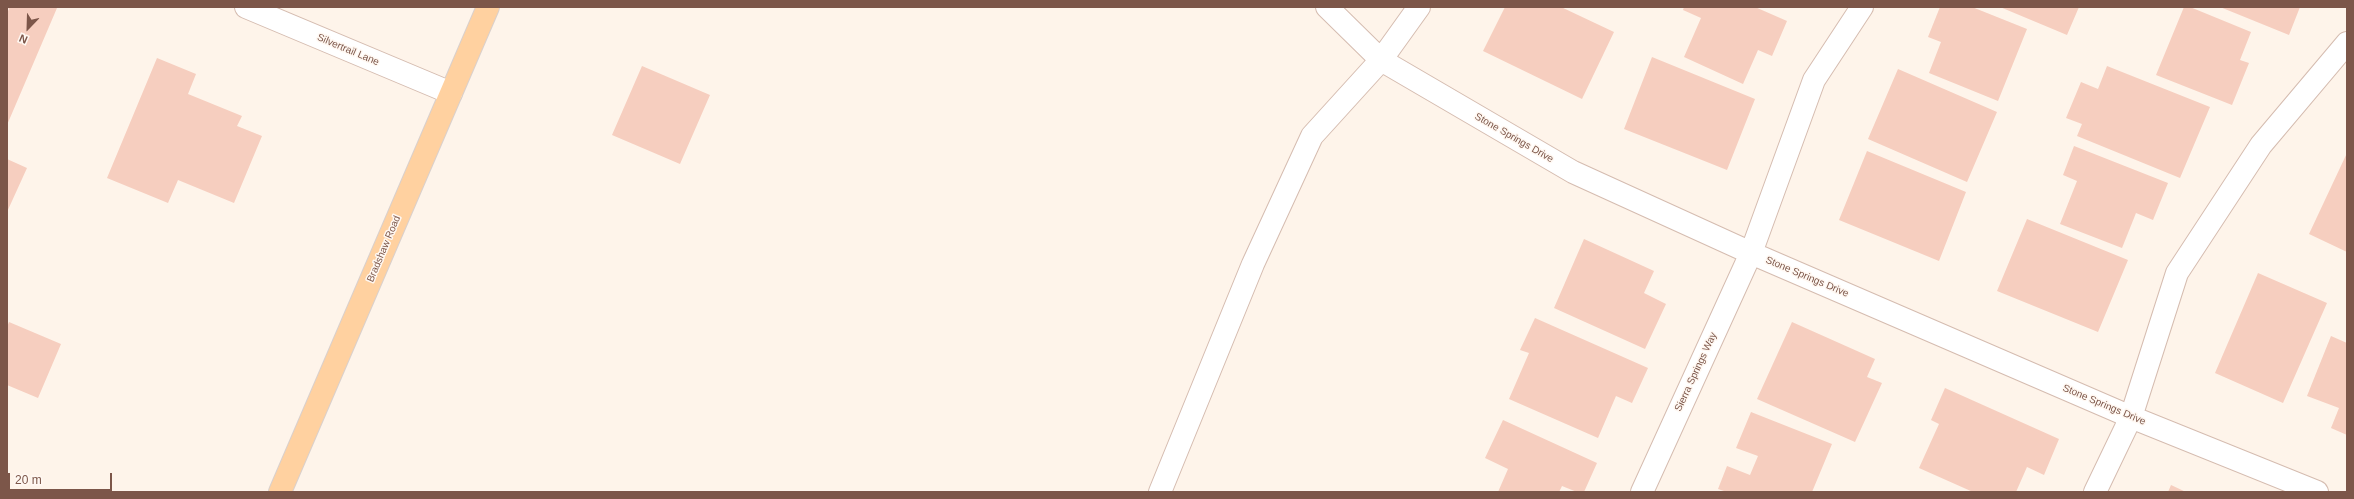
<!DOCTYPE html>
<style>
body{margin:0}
#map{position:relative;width:2354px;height:499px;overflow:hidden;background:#fef4ea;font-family:Helvetica,sans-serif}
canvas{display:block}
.frame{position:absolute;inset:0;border:8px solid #7c5649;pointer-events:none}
.north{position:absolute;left:8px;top:8px;width:40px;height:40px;-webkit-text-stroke:3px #fff8f2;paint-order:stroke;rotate:203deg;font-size:11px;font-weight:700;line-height:16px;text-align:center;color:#7c5649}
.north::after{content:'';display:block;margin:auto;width:14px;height:18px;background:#7c5649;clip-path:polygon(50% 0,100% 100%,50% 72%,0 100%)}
.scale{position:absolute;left:8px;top:473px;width:104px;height:18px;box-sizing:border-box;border:2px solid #7c5649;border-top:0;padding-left:5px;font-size:12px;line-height:14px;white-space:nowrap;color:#7c5649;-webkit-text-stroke:3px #fff8f2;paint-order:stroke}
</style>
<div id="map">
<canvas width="2354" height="499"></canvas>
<div class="frame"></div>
<div class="north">N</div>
<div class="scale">20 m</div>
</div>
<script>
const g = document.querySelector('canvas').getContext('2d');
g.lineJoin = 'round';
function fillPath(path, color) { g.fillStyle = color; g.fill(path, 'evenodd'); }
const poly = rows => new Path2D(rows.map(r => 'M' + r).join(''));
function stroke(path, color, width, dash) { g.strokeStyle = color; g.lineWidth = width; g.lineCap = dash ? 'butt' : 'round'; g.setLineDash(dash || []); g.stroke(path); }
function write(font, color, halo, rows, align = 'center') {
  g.font = font + ' Helvetica,sans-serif'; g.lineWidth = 3; g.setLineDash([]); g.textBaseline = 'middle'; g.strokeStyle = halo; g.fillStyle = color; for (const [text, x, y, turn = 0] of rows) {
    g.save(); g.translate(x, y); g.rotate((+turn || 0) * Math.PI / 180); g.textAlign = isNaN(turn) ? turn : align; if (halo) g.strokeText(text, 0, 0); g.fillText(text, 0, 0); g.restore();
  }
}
fillPath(poly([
 [7,7,57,8,7,125,7,13,9,9],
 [1505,7,1561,7,1614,32,1582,99,1483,51],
 [1684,7,1755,7,1787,21,1772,56,1758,50,1743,84,1684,57,1701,18,1683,10],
 [1940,7,1972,7,2027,29,1998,101,1929,73,1941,42,1928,37],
 [2000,7,2079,7,2067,35],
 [2184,7,2190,7,2251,32,2240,60,2249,63,2232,105,2156,75],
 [2220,7,2300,7,2289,35],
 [1652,57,1755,99,1727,170,1624,129],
 [157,58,196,74,188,94,242,116,237,126,262,136,234,203,178,180,168,203,107,178],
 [642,66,710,95,680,164,612,135],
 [2107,66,2210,107,2180,178,2077,136,2082,124,2066,118,2081,82,2098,89],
 [1898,69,1997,112,1967,182,1868,139],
 [2074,146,2168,183,2153,220,2136,213,2122,248,2060,224,2077,181,2063,175],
 [1867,151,1966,192,1939,261,1839,220],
 [2347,153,2347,252,2309,234],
 [7,159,27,168,7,212],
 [2027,219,2128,260,2098,332,1997,291],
 [1584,239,1654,271,1644,293,1666,304,1645,349,1554,308],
 [2258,273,2327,303,2283,403,2215,373],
 [1535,318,1648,368,1632,403,1616,396,1598,438,1509,399,1529,353,1520,350],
 [9,322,61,344,38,398,7,385,7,327],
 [1792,322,1875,359,1867,377,1882,383,1855,442,1757,399],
 [2331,336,2347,343,2347,435,2331,428,2339,408,2307,396],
 [1945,388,2059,439,2044,475,2027,467,2016,492,1973,492,1919,468,1939,424,1931,420],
 [1751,412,1832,444,1812,492,1727,492,1718,489,1727,466,1750,475,1758,456,1736,448],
 [1503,420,1597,463,1584,492,1577,492,1562,486,1559,492,1498,492,1508,469,1485,458],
 [2171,485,2186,492,2168,492]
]), '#f6cebf');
const minor = poly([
 [246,7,451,93],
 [1327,7,1381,60,1573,172,1751,253,2131,417,2317,492],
 [1160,492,1253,264,1312,136,1381,60,1419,7],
 [1642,492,1751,253,1814,80,1862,7],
 [2095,492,2131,417,2177,273,2261,145,2347,43]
]);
const major = poly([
 [280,492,488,7]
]);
stroke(minor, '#d5bcb0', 24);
stroke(major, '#dad0cc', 24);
stroke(minor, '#fff', 22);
stroke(major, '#ffd1a0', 22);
write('10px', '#7c5649', '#fff8f2', [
 ["Silvertrail Lane",348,50,23],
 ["Stone Springs Drive",1514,138,30],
 ["Bradshaw Road",384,249,-67],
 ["Stone Springs Drive",1807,277,23],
 ["Sierra Springs Way",1696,372,-65],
 ["Stone Springs Drive",2104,405,23]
]);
</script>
